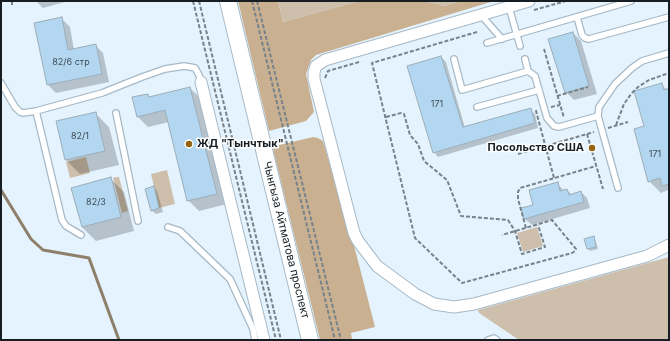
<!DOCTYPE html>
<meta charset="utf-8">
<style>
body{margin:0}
#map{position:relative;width:670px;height:341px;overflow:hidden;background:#e4f3fe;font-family:Inter,sans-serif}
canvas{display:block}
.frame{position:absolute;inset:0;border:2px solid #171e23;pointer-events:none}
</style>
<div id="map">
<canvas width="670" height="341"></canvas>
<div class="frame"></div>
</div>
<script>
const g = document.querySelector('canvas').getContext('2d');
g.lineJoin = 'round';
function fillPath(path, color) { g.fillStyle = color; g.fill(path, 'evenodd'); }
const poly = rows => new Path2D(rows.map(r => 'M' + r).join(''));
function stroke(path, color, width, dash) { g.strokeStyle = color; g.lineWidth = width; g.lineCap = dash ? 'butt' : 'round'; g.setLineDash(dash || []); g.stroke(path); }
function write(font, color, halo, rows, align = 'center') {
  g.font = font + ' Inter,sans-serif'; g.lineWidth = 3; g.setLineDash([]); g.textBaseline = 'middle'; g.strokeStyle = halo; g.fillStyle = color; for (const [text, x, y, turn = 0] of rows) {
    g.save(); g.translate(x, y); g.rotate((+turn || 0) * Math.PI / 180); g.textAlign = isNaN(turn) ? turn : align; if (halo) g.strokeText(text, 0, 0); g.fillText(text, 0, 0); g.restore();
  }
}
fillPath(poly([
 [278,1,359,1,283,22],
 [424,1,461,1,445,6],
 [86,157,90,173,70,178,66,162],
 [167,170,175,204,159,208,151,174],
 [117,177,119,177,128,211,122,213,113,178],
 [537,227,543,246,523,252,517,233],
 [669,257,669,340,519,340,479,313,478,310]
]), '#cebfac');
fillPath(poly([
 [238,1,278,1,283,22,359,1,424,1,445,6,461,1,494,1,316,55,311,60,306,74,314,112,306,121,269,131],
 [313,137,318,138,323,141,356,253,375,327,351,333,352,340,320,340,273,149,275,146]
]), '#c9b091');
fillPath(poly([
 [36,1,68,1,43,8],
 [61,18,70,27,74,50,95,45,103,53,109,82,56,93,48,85],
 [573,33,581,41,597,94,574,100,566,92],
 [441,57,446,62,465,128,530,110,535,114,538,128,438,157,434,152],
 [661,84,667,90,669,89,669,192,668,190,661,193,649,181,646,127],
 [190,88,200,98,227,204,199,211,188,200,169,122,148,127,137,116,148,95,151,98],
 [95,113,109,127,119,165,80,174,66,160,57,122],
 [110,178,124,192,134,231,96,241,82,227],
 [557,183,564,191,567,190,572,195,581,192,587,198,590,208,532,225,525,219,523,209,534,206],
 [153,187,157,191,163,212,156,214,151,210],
 [594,238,595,239,598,249,590,251,588,249,586,239]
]), '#0003');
stroke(poly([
 [1,190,31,239,43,250,89,258,119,340]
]), '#8e7f6a', 3);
const building = poly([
 [62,17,68,50,96,44,102,74,47,85,34,23,62,17],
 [573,32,589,86,565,93,548,39,573,32],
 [441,56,463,127,531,108,535,123,433,153,407,66,441,56],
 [662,83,664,90,669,88,669,184,662,186,660,178,648,182,634,129,644,126,634,91,662,83],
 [190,87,217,194,187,201,165,110,137,117,132,97,148,94,149,97,190,87],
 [96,112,105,151,65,160,56,121,96,112],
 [111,177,121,217,82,227,71,188,111,177],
 [558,182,560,191,567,189,569,195,581,191,584,202,524,219,521,208,533,205,529,190,558,182],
 [154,186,159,208,151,211,145,189,154,186],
 [594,236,596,247,587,249,584,239,594,236]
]);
fillPath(building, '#b3d7f0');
stroke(building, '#9badb9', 1);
const lane = poly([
 [509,7,520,46],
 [481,15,502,39],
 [577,17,582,35,585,38,589,39,669,17],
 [487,43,631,1],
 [454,59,462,90,528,71,535,76,547,118,554,126,559,127,598,116],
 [525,59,528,71],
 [1,83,15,107,20,112,23,113,36,111,102,93,142,77,165,69,184,66,190,67,195,68,199,75,201,82],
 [477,107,539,90],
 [36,111,62,220,66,226,81,235],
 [116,113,138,221],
 [618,188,598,116,599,107,615,84,632,68,642,61,669,53],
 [168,227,180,231,230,279,253,329,255,340],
 [488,340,494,338,497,340]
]);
const street = poly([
 [529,1,325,60,316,66,314,72,314,79,354,233,358,241,377,266,415,294,434,304,454,307,474,304,647,256,669,245],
 [201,82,264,340]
]);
const secondary = poly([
 [228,1,310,340]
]);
stroke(lane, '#a7b9c6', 8);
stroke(street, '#a7b9c6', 13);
stroke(secondary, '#a7b9c6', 18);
stroke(poly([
 [12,1,12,5],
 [193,1,276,340],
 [199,1,281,340],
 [252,1,335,340],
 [257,1,341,340],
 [534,10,566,1],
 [477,32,372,63,415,238,462,283,572,253,575,251,576,249,552,220,502,235],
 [544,49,564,118],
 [325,78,328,71,359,62],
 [557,96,588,87],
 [551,107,560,105],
 [537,111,536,111,554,178],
 [386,117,401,113,404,114,410,135,418,144,424,161,447,180,461,216,508,220,515,231,522,254,545,247,538,225],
 [616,125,624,104,631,94,638,87,649,80,669,73],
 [608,128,628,122],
 [587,134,603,189],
 [518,154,594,132],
 [526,228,518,199,518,192,520,188,596,166]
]), '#778289', 2, [4, 2]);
stroke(lane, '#fff', 5.5);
stroke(street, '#fff', 11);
stroke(secondary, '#fff', 16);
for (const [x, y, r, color] of [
 [189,144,4,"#936311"],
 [592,148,4,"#936311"]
]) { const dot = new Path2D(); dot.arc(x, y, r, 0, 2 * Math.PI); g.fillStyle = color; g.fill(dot); stroke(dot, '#fefefe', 1.5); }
write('9px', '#3e4c56', null, [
 ["82/6 стр",71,62],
 ["171",437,104],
 ["82/1",80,136],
 ["171",655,154],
 ["82/3",96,202]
]);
write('bold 11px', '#171e23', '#fefefe', [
 ["ЖД \"Тынчтык\"",197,144],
 ["Посольство США",584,148,"right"]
], 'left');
write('11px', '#171e23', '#fefefe', [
 ["Чынгыза Айтматова проспект",286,240,76]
]);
</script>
